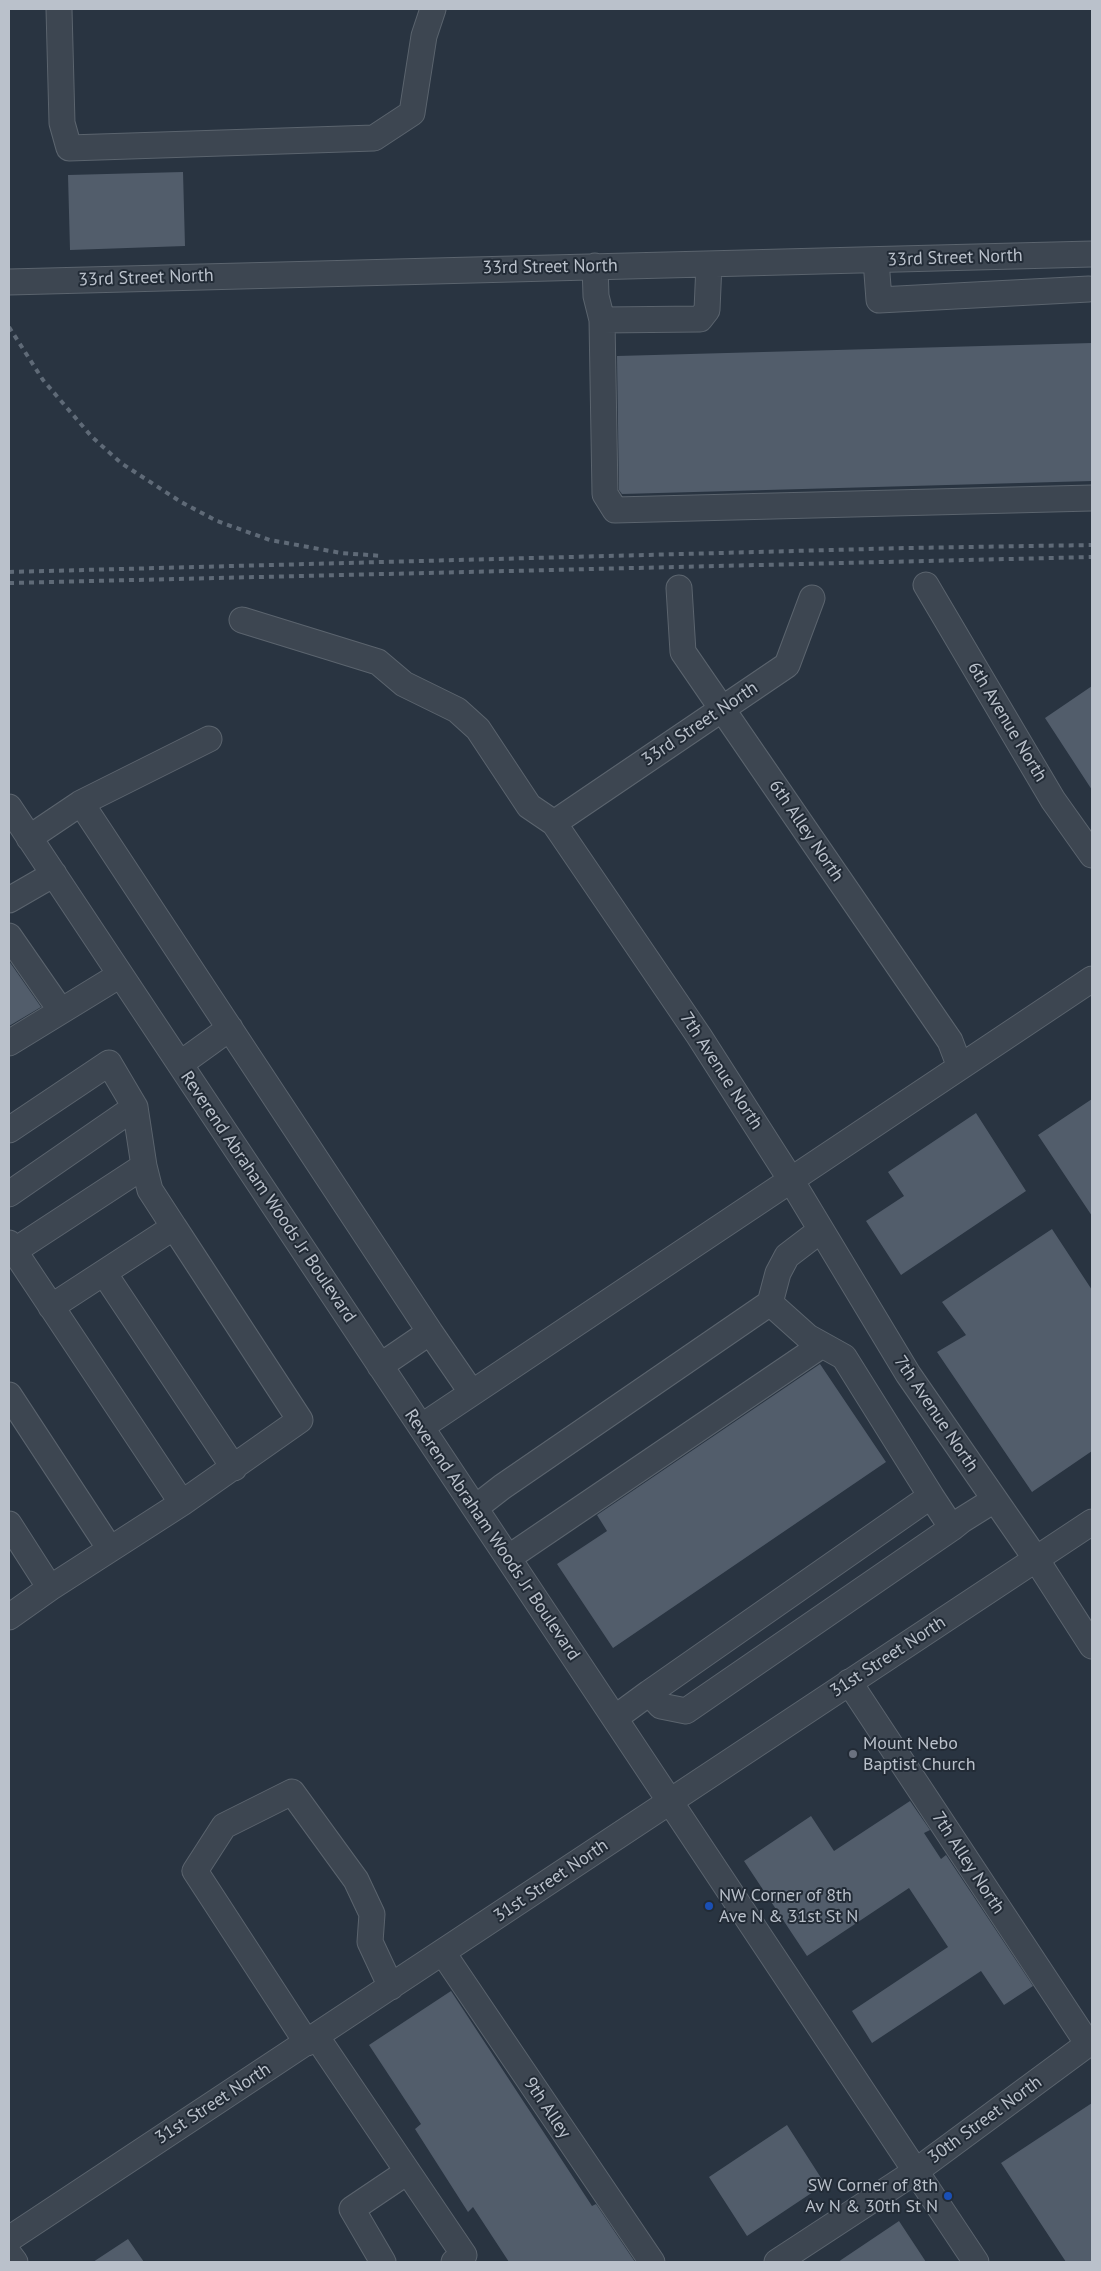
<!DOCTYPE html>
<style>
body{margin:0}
#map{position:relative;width:1101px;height:2271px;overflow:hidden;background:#293441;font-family:"PT Sans",sans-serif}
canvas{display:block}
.frame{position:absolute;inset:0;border:10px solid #bac1cb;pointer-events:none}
</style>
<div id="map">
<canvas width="1101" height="2271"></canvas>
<div class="frame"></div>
</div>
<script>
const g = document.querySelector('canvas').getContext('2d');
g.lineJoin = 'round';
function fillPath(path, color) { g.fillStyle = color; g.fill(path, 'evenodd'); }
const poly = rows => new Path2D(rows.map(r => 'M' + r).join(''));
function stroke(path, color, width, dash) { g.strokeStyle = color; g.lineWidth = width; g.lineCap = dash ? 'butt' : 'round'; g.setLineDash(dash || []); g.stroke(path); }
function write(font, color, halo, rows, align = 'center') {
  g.font = font + ' "PT Sans",sans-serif'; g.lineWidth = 4; g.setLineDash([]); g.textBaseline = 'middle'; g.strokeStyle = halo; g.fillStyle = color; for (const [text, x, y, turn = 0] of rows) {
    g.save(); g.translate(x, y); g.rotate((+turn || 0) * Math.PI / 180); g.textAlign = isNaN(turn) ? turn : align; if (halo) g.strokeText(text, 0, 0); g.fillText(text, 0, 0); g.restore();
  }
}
fillPath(poly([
 [183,172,185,246,70,250,68,175],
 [1092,343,1092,481,622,494,619,490,617,356],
 [1092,686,1092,790,1045,718],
 [9,961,41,1007,9,1026],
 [1092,1099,1092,1216,1038,1135],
 [976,1113,1026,1191,901,1275,866,1221,904,1196,888,1172],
 [1052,1229,1092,1290,1092,1451,1032,1492,937,1352,966,1335,942,1302],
 [820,1364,886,1462,613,1648,557,1564,607,1531,597,1515],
 [910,1801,930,1830,924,1833,941,1859,946,1855,1033,1986,1004,2005,981,1971,872,2043,852,2011,948,1947,909,1888,807,1956,744,1861,811,1816,834,1851],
 [451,1991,592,2206,596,2204,635,2262,509,2262,473,2207,468,2212,415,2129,421,2124,369,2045],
 [1092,2103,1092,2262,1066,2262,1001,2163],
 [787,2125,825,2184,747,2236,709,2177],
 [899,2221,926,2262,838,2262],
 [128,2239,144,2262,93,2262]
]), '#525d6b');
const minor = poly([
 [59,9,62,123,69,148,374,138,412,113,424,36,433,9],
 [876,260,879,300,1089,289],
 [595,266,596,296,602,320,700,319,707,310,709,264],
 [9,282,1092,254],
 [602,320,605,494,615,510,1092,498],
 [926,585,1053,800,1092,855],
 [679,588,683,652,950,1041,960,1067],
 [242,620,378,662,404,684,457,710,478,729,529,806,554,823,699,1036,791,1180,908,1374,1036,1559,1092,1646],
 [81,803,209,739],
 [9,807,976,2262],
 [554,823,787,665,812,598],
 [29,838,81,803,430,1332,380,1366],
 [9,900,54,874],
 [9,936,61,1011],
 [9,1043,120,975],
 [180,1064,230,1028],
 [9,1130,109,1063,135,1107],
 [9,1194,135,1107,144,1166],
 [9,1243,182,1503,50,1588,9,1524],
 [14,1251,144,1166,150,1190,174,1227],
 [104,1273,234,1468],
 [770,1303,778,1273,787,1256,821,1230],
 [51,1307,174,1227,300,1420,182,1503],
 [430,1332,472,1393],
 [9,1395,110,1549],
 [421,1427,1092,979],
 [475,1508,502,1487,770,1303,808,1337,844,1357,931,1496],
 [952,1528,931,1496,649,1693,661,1706,686,1711,952,1528,962,1520,994,1500],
 [508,1558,822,1345],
 [9,1617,50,1588],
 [849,1682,1088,2044],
 [615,1718,649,1693],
 [443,1953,652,2262],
 [316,2036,464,2255,454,2262],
 [307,2043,195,1871,224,1826,292,1792,356,1880,372,1914,370,1942,391,1987],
 [9,2239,1092,1522],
 [9,2254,15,2262],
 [383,2262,352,2209,407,2172],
 [777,2262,916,2171,1092,2041]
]);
stroke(minor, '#5b646e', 27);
stroke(minor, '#3d4651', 25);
stroke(poly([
 [9,327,43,380,92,437,121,463,181,502,217,521,270,540,341,553,382,556],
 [9,572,906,548,1092,545],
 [9,583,1092,557]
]), '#5f6a77', 4, [5, 5]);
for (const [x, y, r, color] of [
 [853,1754,5,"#6b7280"],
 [709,1906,5,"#1a4fb4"],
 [948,2196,5,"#1a4fb4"]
]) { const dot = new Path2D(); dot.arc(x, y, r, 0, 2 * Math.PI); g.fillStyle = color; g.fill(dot); stroke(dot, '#222b36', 2); }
write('18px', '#bac1cb', '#222b36', [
 ["33rd Street North",955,258,-2],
 ["33rd Street North",550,267,-1],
 ["33rd Street North",146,278,-2],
 ["6th Avenue North",1007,722,59],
 ["33rd Street North",700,724,-34],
 ["6th Alley North",806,831,56],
 ["7th Avenue North",721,1071,57],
 ["Reverend Abraham Woods Jr Boulevard",268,1197,56],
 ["7th Avenue North",936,1414,56],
 ["Reverend Abraham Woods Jr Boulevard",492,1535,56],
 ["31st Street North",888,1657,-33],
 ["7th Alley North",968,1863,57],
 ["31st Street North",551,1881,-34],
 ["31st Street North",213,2104,-33],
 ["9th Alley",547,2108,56],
 ["30th Street North",985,2120,-36]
]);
write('18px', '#bac1cb', '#222b36', [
 ["Mount Nebo",863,1744],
 ["Baptist Church",863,1765],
 ["NW Corner of 8th",719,1896],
 ["Ave N & 31st St N",719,1917],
 ["SW Corner of 8th",938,2186,"right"],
 ["Av N & 30th St N",938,2207,"right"]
], 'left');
</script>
